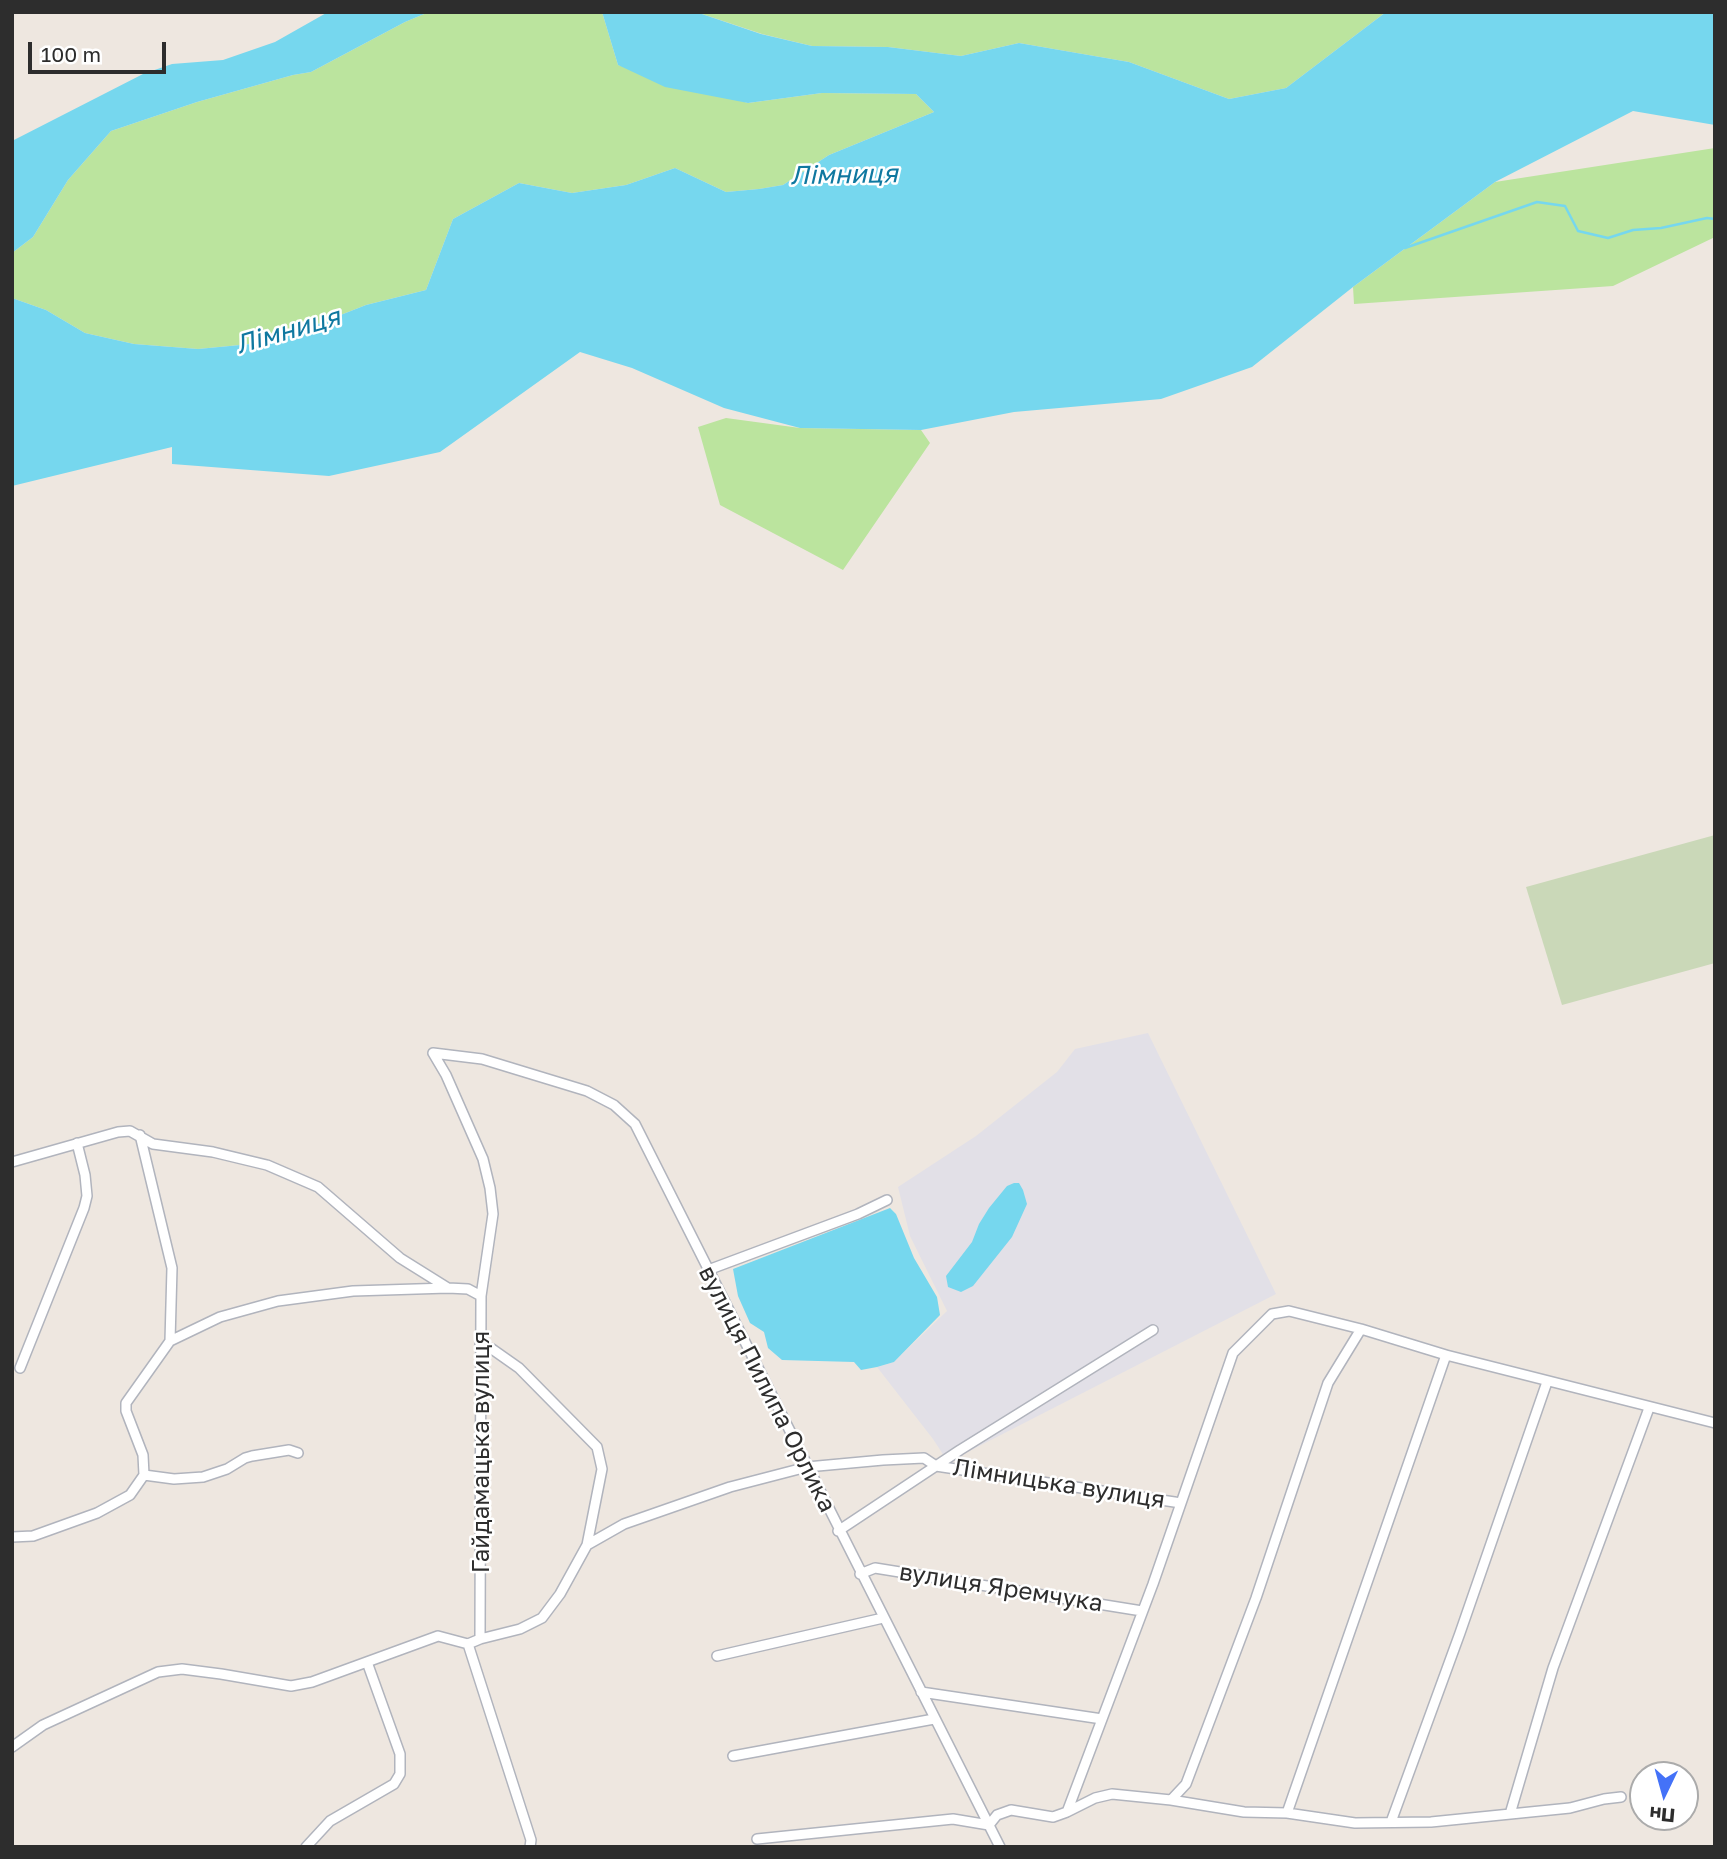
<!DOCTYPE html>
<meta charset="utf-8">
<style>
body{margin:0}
#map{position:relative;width:1727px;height:1859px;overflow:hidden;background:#eee7e0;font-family:"Golos Text",sans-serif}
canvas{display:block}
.frame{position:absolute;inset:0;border:14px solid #2d2d2d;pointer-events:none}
.north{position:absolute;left:1629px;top:1761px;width:70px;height:70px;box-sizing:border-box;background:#fff;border:2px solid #ababab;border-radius:50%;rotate:185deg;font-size:19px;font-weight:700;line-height:28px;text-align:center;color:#2d2d2d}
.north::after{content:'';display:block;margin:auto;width:24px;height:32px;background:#4472f8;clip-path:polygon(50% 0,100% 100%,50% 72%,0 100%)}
.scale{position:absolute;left:28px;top:42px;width:138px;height:32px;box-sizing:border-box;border:4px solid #2d2d2d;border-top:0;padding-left:9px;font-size:21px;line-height:24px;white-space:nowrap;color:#2d2d2d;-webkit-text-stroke:5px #fff;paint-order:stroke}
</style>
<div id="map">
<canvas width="1727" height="1859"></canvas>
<div class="frame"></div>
<div class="north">Пн</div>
<div class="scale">100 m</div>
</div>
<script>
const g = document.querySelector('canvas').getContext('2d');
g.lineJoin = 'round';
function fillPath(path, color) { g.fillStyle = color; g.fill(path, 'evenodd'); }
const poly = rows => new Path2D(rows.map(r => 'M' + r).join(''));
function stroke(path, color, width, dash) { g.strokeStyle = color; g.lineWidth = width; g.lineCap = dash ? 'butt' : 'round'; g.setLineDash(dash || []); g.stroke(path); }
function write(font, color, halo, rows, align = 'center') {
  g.font = font + ' "Golos Text",sans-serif'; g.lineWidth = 5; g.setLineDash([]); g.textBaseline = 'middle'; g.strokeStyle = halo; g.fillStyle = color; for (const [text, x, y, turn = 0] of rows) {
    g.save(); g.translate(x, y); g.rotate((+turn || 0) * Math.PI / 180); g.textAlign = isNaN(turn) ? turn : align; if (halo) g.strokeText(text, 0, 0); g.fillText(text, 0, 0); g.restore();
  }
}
fillPath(poly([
 [1148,1033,1276,1294,948,1462,933,1439,877,1367,894,1362,947,1311,910,1236,898,1187,976,1136,1057,1072,1075,1049]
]), '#e2e0e7');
fillPath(poly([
 [429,12,602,12,618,65,748,103,822,93,916,94,934,112,829,155,783,185,759,189,726,192,675,168,626,185,572,193,519,183,453,219,426,290,366,305,272,342,198,349,134,344,85,333,46,310,12,298,12,253,33,237,68,180,111,131,197,102,293,75,311,72,405,22],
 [696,12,1386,12,1286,88,1229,99,1129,62,1019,43,961,56,888,47,812,46,762,34],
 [1715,148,1715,237,1613,286,1354,304,1353,287,1495,182],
 [726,418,800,428,921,430,930,443,843,570,720,505,698,427]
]), '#bbe49e');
fillPath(poly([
 [1715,835,1715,963,1562,1005,1526,887]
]), '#cad8b8');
fillPath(poly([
 [328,12,429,12,405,22,311,72,293,75,197,102,111,131,68,180,33,237,12,253,12,141,143,74,172,64,223,60,275,42],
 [602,12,696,12,761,34,812,46,888,47,961,56,1019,43,1129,62,1229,99,1286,88,1386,12,1715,12,1715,125,1633,111,1495,182,1353,287,1252,367,1161,399,1014,412,921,430,800,428,724,408,632,368,580,352,440,452,329,476,172,464,172,447,12,486,12,298,46,310,85,333,134,344,198,349,272,342,366,305,426,290,453,219,519,183,572,193,626,185,675,168,726,192,759,189,783,185,829,155,934,112,916,94,822,93,748,103,665,87,618,65],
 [1014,1183,1019,1183,1023,1190,1027,1204,1012,1237,973,1286,961,1292,948,1287,946,1276,972,1242,979,1224,989,1208,1007,1186],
 [890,1208,896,1214,914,1258,937,1297,940,1315,894,1362,877,1367,861,1370,854,1362,782,1360,768,1348,764,1332,750,1323,738,1296,733,1269]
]), '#76d7ee');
stroke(poly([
 [1405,248,1537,202,1565,206,1578,231,1608,238,1633,230,1661,228,1707,218,1715,219]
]), '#76d7ee', 2.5);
const minor = poly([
 [433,1053,482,1059,587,1091,614,1105,635,1124,1000,1847],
 [433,1053,446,1075,483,1159,490,1188,493,1214,481,1296,480,1639,468,1644],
 [140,1135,172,1268,170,1341],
 [12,1162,118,1132,130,1131,153,1144,213,1152,267,1165,318,1187,400,1258,448,1288],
 [708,1270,858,1214,887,1200],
 [20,1368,84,1208,87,1196,85,1175,77,1143],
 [144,1475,174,1479,203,1477,227,1469,245,1458,252,1456,289,1450,298,1453],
 [838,1531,960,1450,1153,1330],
 [12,1537,33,1536,97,1513,130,1495,144,1475,143,1455,126,1411,126,1403,170,1341,220,1317,278,1301,353,1291,448,1288,468,1289,481,1296],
 [587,1545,624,1524,730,1487,807,1467,883,1460,924,1458,936,1466,1181,1503],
 [860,1574,875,1568,1142,1611],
 [480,1639,520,1629,542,1618,560,1594,587,1545,602,1469,597,1447,519,1368,492,1349,480,1345],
 [468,1644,531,1840,530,1847],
 [717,1656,883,1618],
 [921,1692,1102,1719],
 [12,1747,43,1725,158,1672,182,1669,221,1674,291,1686,312,1682,438,1636,468,1644],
 [733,1756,934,1719],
 [1171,1800,1186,1784,1256,1598,1328,1383,1361,1329],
 [1067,1812,1095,1798,1112,1794,1171,1800,1244,1812,1287,1813,1355,1823,1431,1822,1570,1808,1604,1799,1621,1797],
 [1287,1813,1446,1355],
 [1510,1814,1553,1668,1649,1408],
 [1391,1822,1460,1633,1547,1382],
 [757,1839,953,1819,989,1825,997,1815,1011,1810,1053,1817,1067,1812,1153,1584,1233,1353,1272,1314,1289,1311,1361,1329,1446,1355,1715,1423],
 [306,1847,330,1821,394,1784,400,1774,400,1754,367,1662]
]);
stroke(minor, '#b1b4bd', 12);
stroke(minor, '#fff', 9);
write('24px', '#2d2d2d', '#fff', [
 ["вулиця Пилипа Орлика",767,1389,63],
 ["Гайдамацька вулиця",481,1452,-90],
 ["Лімницька вулиця",1059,1484,9],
 ["вулиця Яремчука",1001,1588,9]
]);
write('italic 26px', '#0f78a0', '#fff', [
 ["Лімниця",844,175,-1],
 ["Лімниця",288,331,-16]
]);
</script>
